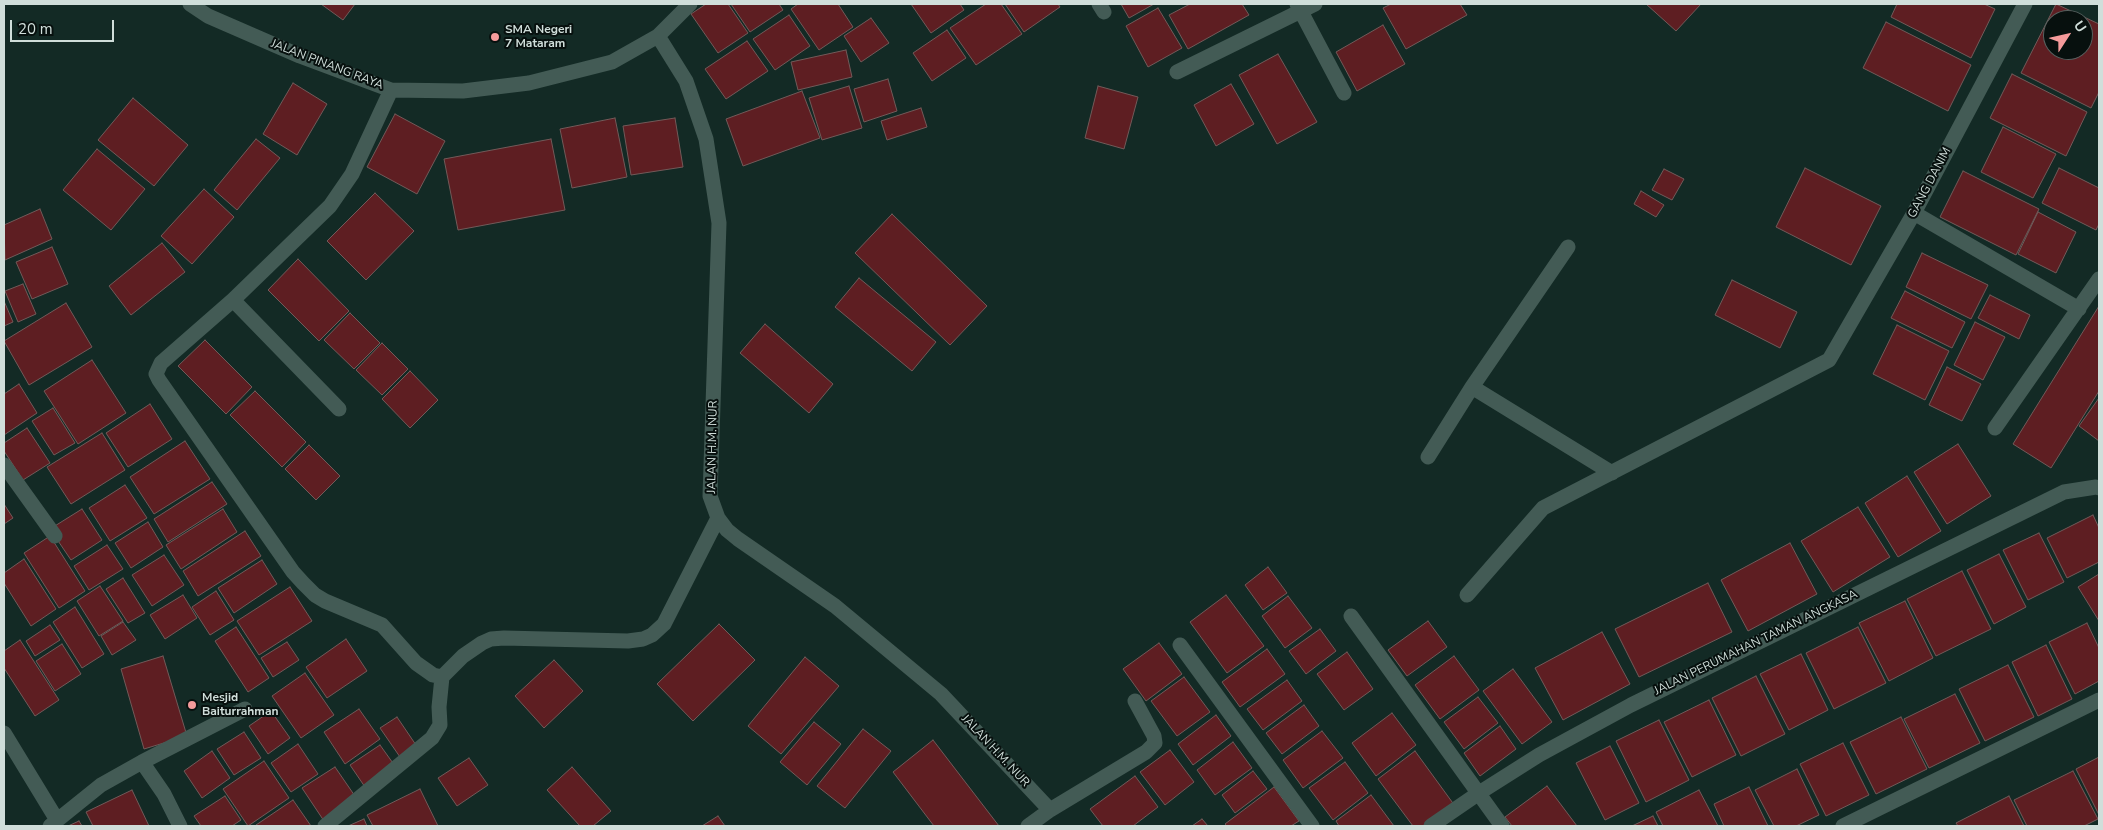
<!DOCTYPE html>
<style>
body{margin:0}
#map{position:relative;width:2103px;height:830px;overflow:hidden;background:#132a25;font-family:"Nunito Sans",sans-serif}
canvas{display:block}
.frame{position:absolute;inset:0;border:5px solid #d0deda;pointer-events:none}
.north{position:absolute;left:2043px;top:10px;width:50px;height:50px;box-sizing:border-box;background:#07100e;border:1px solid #576260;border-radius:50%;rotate:55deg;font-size:14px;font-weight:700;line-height:20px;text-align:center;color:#d0deda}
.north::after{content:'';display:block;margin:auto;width:18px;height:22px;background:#f59b9b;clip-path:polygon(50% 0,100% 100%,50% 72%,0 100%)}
.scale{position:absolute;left:10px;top:20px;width:104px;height:22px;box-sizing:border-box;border:2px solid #d0deda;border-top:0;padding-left:6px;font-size:15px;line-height:18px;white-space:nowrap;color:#d0deda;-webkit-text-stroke:4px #07100e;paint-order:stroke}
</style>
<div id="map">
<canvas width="2103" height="830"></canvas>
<div class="frame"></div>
<div class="north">U</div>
<div class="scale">20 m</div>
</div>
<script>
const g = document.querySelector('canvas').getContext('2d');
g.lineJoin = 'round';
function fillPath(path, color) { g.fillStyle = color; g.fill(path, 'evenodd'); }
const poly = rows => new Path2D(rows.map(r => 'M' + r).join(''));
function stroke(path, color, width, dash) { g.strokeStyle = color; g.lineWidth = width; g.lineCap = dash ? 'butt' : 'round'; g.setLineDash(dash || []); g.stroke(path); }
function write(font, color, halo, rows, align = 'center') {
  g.font = font + ' "Nunito Sans",sans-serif'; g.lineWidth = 4; g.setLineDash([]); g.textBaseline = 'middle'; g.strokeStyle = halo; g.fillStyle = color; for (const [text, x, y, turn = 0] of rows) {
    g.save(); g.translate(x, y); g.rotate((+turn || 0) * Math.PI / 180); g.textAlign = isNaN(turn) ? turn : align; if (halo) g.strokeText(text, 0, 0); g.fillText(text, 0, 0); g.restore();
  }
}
const building = poly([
 [321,4,355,4,343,20,321,4],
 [706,4,728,4,748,33,718,53,691,14,706,4],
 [731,4,779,4,783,10,750,32,731,4],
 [798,4,838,4,853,27,819,50,791,9,798,4],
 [911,4,960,4,964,10,931,33,911,4],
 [986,4,1001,4,1022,34,976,65,950,28,986,4],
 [1005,4,1058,4,1060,7,1024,32,1005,4],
 [1121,4,1154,4,1129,18,1121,4],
 [1190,4,1242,4,1249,15,1188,49,1169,15,1190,4],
 [1391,4,1460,4,1467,15,1406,49,1383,8,1391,4],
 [1646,4,1701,4,1676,31,1646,4],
 [1897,4,1984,4,1995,9,1971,58,1891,17,1897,4],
 [2056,4,2099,24,2099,92,2091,108,2021,73,2056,4],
 [2053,20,2083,20,2083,50,2053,50,2053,20],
 [1158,8,1182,48,1148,67,1126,26,1158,8],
 [789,15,810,46,775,70,753,39,789,15],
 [871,18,889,43,861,62,844,36,871,18],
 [1886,22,1971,65,1948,111,1863,68,1886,22],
 [1383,25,1405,64,1357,91,1336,52,1383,25],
 [947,30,966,58,932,81,913,53,947,30],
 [747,41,768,71,726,99,705,69,747,41],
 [846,50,852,77,798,90,791,62,846,50],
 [1278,54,1317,122,1277,144,1239,75,1278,54],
 [2012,74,2087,112,2066,156,1990,118,2012,74],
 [888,79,897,111,864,122,854,89,888,79],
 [293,83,327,104,297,155,263,134,293,83],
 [1231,84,1254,124,1216,146,1194,105,1231,84],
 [849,86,862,128,822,140,809,98,849,86],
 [1098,86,1138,97,1124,149,1085,138,1098,86],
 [802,91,820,138,743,166,726,119,802,91],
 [133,98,188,145,154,186,98,140,133,98],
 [921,108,927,127,887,140,881,121,921,108],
 [395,114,445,141,417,194,367,167,395,114],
 [615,118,627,177,572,188,560,129,615,118],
 [675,118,683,167,631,175,623,126,675,118],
 [2003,127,2056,154,2033,198,1981,172,2003,127],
 [256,139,280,158,237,210,214,190,256,139],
 [551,139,565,210,458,230,444,159,551,139],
 [97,149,145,189,111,230,63,190,97,149],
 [1805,168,1881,206,1851,265,1776,227,1805,168],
 [2059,168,2099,188,2099,224,2096,230,2042,203,2059,168],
 [1664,169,1684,179,1672,200,1652,190,1664,169],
 [1963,171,2039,209,2016,255,1940,217,1963,171],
 [204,189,234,217,192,264,161,236,204,189],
 [1641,191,1664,205,1656,217,1634,204,1641,191],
 [375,193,414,231,366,280,327,241,375,193],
 [40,209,52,239,5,260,4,225,40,209],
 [2038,212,2076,232,2056,273,2018,254,2038,212],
 [892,214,987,306,950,345,855,253,892,214],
 [162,243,185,272,131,315,109,286,162,243],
 [52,247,68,284,32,299,16,262,52,247],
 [1922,253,1988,285,1971,319,1906,287,1922,253],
 [298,259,349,311,319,341,268,290,298,259],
 [859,278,936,342,912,371,835,307,859,278],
 [1732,280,1797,312,1780,348,1715,315,1732,280],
 [23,284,36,314,18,322,5,291,23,284],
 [1905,291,1965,322,1952,348,1891,318,1905,291],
 [1990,295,2030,315,2019,339,1978,318,1990,295],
 [4,301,13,322,4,326,4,301],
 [66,303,92,347,29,385,4,341,66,303],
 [2099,306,2099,391,2051,468,2013,444,2099,306],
 [350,313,380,343,354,369,324,340,350,313],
 [1975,322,2005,337,1983,380,1954,365,1975,322],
 [765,324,833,384,809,413,740,353,765,324],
 [1897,325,1949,351,1925,400,1873,374,1897,325],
 [205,340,252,387,226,414,178,366,205,340],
 [382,343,408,369,382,395,356,370,382,343],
 [92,360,126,413,78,444,44,391,92,360],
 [1947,367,1981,384,1962,421,1929,405,1947,367],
 [410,371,438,400,410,428,382,399,410,371],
 [19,384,37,413,4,435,4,394,19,384],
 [255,391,306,442,282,467,230,415,255,391],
 [2099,398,2099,441,2079,426,2099,398],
 [150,404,172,439,128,467,106,433,150,404],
 [53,408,75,443,54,455,32,421,53,408],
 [27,428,50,463,23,480,4,451,4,443,27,428],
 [102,433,125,470,71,504,47,467,102,433],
 [185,441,210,479,154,514,130,477,185,441],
 [1958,444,1991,496,1947,524,1914,472,1958,444],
 [309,445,340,476,316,500,285,469,309,445],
 [1907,476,1941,531,1898,557,1865,503,1907,476],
 [212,482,227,504,168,542,154,519,212,482],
 [125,485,147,518,110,541,89,508,125,485],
 [4,504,13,518,4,524,4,504],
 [1858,507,1890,557,1833,592,1801,541,1858,507],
 [82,509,102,540,71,560,50,529,82,509],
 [223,509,237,532,181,569,166,545,223,509],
 [2093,515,2099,528,2099,562,2067,578,2047,538,2093,515],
 [148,522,163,547,131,568,115,543,148,522],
 [245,531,261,556,198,596,183,571,245,531],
 [2039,533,2064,582,2028,600,2003,550,2039,533],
 [50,536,85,591,59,608,24,553,50,536],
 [1790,543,1817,594,1748,631,1721,580,1790,543],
 [107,545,123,569,89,590,74,566,107,545],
 [1999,554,2026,607,1994,624,1967,570,1999,554],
 [164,555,184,585,152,606,132,575,164,555],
 [24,559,56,609,31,626,4,583,4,573,24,559],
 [262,560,277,584,234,613,218,588,262,560],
 [1268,567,1287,593,1263,610,1245,585,1268,567],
 [1962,571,1991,629,1936,656,1907,599,1962,571],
 [2099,574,2099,621,2078,587,2099,574],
 [123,578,145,613,128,623,106,589,123,578],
 [1708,583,1732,632,1639,677,1615,629,1708,583],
 [100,586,123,621,99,636,77,601,100,586],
 [290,587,312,621,259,655,237,621,290,587],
 [216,591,234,620,210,635,192,607,216,591],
 [183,595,197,618,165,639,150,615,183,595],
 [1226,595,1264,646,1227,673,1190,622,1226,595],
 [1288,596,1312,628,1285,648,1262,616,1288,596],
 [1905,601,1933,658,1889,681,1859,623,1905,601],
 [75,607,104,654,82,668,53,622,75,607],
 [1428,621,1447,647,1407,676,1388,650,1428,621],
 [123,622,136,640,112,655,101,636,123,622],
 [2087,623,2099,648,2099,681,2075,694,2049,642,2087,623],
 [719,624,755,660,693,721,657,684,719,624],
 [50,625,60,640,35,656,26,641,50,625],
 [236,627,269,678,248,692,215,641,236,627],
 [1858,627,1886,683,1834,709,1806,653,1858,627],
 [1320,629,1336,651,1306,674,1289,651,1320,629],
 [1602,632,1630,684,1563,720,1535,668,1602,632],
 [346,639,367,671,327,698,306,667,346,639],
 [20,640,59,700,35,716,4,668,4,651,20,640],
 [287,642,299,660,273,677,261,658,287,642],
 [1159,643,1182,674,1146,701,1123,669,1159,643],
 [62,644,81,674,55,691,36,661,62,644],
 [2046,645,2072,699,2038,716,2012,662,2046,645],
 [1267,649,1285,674,1240,707,1222,682,1267,649],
 [1347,652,1373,689,1344,710,1317,674,1347,652],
 [1801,654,1828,710,1789,730,1760,674,1801,654],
 [163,656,187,736,144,749,121,669,163,656],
 [1454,656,1479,690,1440,719,1415,685,1454,656],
 [805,657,839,686,781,754,748,726,805,657],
 [554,660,583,691,544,728,515,696,554,660],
 [2008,665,2034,717,1985,741,1959,689,2008,665],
 [1513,669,1552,722,1522,744,1483,691,1513,669],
 [305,673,334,715,301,738,272,696,305,673],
 [1756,676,1785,734,1741,756,1712,698,1756,676],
 [1184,677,1210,712,1177,736,1151,701,1184,677],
 [1287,680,1302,701,1263,730,1247,709,1287,680],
 [1955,694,1980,743,1929,768,1904,719,1955,694],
 [1478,697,1498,723,1464,749,1444,722,1478,697],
 [1709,700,1736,755,1692,777,1664,722,1709,700],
 [1304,705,1319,726,1282,754,1266,733,1304,705],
 [359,709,380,739,345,764,324,732,359,709],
 [271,711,290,738,268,754,249,726,271,711],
 [1392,713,1416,745,1376,776,1352,743,1392,713],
 [1216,715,1231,736,1193,765,1178,744,1216,715],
 [397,717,416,745,400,757,380,728,397,717],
 [1901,717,1927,769,1876,794,1850,742,1901,717],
 [1659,720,1689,780,1646,802,1616,741,1659,720],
 [814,722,841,744,807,785,780,762,814,722],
 [1500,726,1516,749,1480,776,1464,753,1500,726],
 [863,729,891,751,845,808,817,786,863,729],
 [1322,731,1343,758,1303,788,1283,760,1322,731],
 [244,732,261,758,234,775,217,749,244,732],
 [933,740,999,826,934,826,893,772,933,740],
 [1233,742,1252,768,1215,795,1197,770,1233,742],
 [1843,743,1869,795,1826,816,1800,764,1843,743],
 [298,744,318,774,291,792,271,763,298,744],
 [380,745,395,766,365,787,350,765,380,745],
 [1610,746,1639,803,1605,820,1576,763,1610,746],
 [1170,750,1194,782,1165,805,1140,772,1170,750],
 [212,751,230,778,202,798,184,771,212,751],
 [1415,751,1455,806,1427,826,1413,826,1378,779,1415,751],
 [2099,757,2099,815,2076,769,2099,757],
 [469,758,488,785,457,806,438,778,469,758],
 [264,761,289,798,248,826,223,789,264,761],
 [1345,762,1368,793,1333,820,1309,788,1345,762],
 [335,767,357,799,324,821,302,788,335,767],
 [572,767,611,811,593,826,580,826,547,790,572,767],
 [1797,769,1819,815,1796,826,1774,826,1755,790,1797,769],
 [1253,771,1267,789,1235,813,1222,795,1253,771],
 [2073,771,2098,819,2084,826,2027,826,2014,800,2073,771],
 [1135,776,1158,807,1133,826,1103,826,1090,809,1135,776],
 [1547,786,1577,826,1512,826,1505,817,1547,786],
 [1274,787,1299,821,1291,826,1227,826,1225,824,1274,787],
 [1749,787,1768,826,1724,826,1714,804,1749,787],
 [420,789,438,826,373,826,367,815,420,789],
 [132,790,149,826,93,826,86,812,132,790],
 [1699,790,1718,826,1663,826,1656,812,1699,790],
 [1371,795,1394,826,1339,826,1336,821,1371,795],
 [225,796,241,820,232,826,201,826,194,816,225,796],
 [2009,796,2024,826,1958,826,1956,823,2009,796],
 [293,800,311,826,257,826,256,825,293,800],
 [718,816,725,826,702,826,718,816],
 [1653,816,1658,826,1632,826,1653,816],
 [364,819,367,826,348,826,364,819],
 [1202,819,1208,826,1192,826,1202,819],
 [79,821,82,826,68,826,79,821]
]);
fillPath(building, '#5e1e22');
stroke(building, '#725a59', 1);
stroke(poly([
 [190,4,208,16,300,56,391,90,463,91,529,83,612,62,658,36,690,4],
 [1099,4,1104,12],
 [1297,4,1344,93],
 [658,36,686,81,706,139,719,223,710,496,718,518,727,530,738,539,835,606,941,694,1050,810,1028,826],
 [1177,72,1315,4],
 [391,90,352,174,330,206,233,300,161,363,156,374,159,380,293,572,303,583,315,595,325,601,382,625,416,663,433,675,442,677],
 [1914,213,2079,309],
 [233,300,339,409],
 [1472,387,1612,473],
 [1995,428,2099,279],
 [1428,457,1472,387,1568,247],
 [4,465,55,536],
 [1467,595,1543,508,1829,360,1914,213,2025,4],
 [1351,616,1502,826],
 [1180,645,1312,826],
 [4,733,57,820],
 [142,762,245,709],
 [1050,810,1146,752,1155,743,1154,736,1135,701],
 [50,826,101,785,142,762,164,794,180,826],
 [325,826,432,738,440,725,439,707,442,677,463,656,482,643,491,639,504,638,628,641,643,639,652,635,664,624,718,518],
 [1431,826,1479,793,1539,755,1631,705,2064,492,2096,487,2099,488],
 [1843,826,2099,700]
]), '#435b55', 15);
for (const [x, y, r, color] of [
 [495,37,5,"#f59b9b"],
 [192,705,5,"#f59b9b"]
]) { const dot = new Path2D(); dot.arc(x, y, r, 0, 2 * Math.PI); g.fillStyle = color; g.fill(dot); stroke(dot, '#07100e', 2); }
write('bold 12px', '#d0deda', '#07100e', [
 ["SMA Negeri",505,30],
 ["7 Mataram",505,44],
 ["Mesjid",202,698],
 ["Baiturrahman",202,712]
], 'left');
write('12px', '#d0deda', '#07100e', [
 ["JALAN PINANG RAYA",327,65,21],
 ["GANG DANIM",1930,183,-62],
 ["JALAN H.M. NUR",713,447,-89],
 ["JALAN PERUMAHAN TAMAN ANGKASA",1756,643,-26],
 ["JALAN H.M. NUR",995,751,47]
]);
</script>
